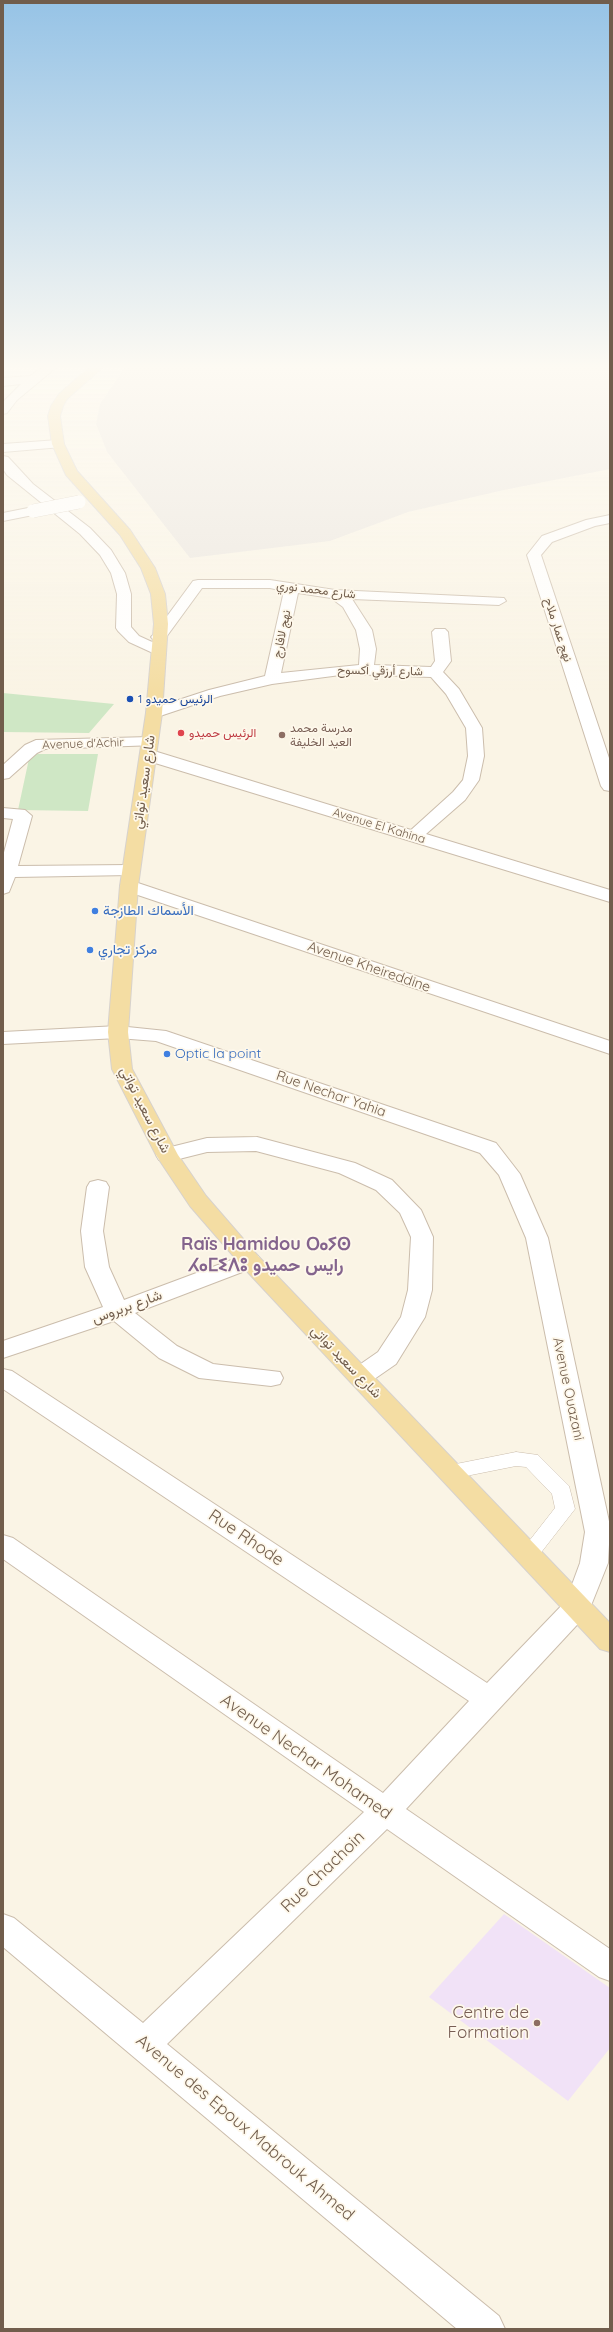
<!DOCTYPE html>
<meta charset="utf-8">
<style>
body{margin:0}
#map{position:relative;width:613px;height:2332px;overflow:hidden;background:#faf4e5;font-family:Quicksand,sans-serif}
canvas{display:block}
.frame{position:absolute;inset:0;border:4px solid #715d4c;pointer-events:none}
</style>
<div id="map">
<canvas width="613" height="2332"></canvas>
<div class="frame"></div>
</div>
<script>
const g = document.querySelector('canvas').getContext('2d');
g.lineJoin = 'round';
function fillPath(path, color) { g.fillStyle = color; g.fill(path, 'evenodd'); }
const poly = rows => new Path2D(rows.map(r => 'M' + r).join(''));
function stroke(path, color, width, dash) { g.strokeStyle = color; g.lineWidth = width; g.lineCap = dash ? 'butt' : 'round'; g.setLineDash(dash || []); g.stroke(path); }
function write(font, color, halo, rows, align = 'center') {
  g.font = font + ' Quicksand,Vazirmatn,"Noto Sans Tifinagh",sans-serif'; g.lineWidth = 3.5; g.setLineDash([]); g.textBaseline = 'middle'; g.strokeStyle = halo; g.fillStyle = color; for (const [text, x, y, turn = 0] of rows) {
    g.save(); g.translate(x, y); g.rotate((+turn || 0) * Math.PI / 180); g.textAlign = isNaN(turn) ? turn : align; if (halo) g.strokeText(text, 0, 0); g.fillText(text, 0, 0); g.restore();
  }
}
fillPath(poly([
 [126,366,610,366,610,469,504,490,408,512,330,541,190,558,107,452,96,424,100,404]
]), '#ebe6df');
fillPath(poly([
 [504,1914,610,1988,610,2048,568,2101,429,1997]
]), '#f1e2f7');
fillPath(poly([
 [3,693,114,704,89,733,3,732],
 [30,754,98,754,88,811,18,810]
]), '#cfe7c5');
const service = poly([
 [516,1452,538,1455,569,1486,575,1509,536,1559,529,1562,522,1559,519,1554,555,1508,552,1494,526,1467,516,1466,451,1479,444,1477,441,1472,444,1467,451,1465,516,1452]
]);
const pedestrian = poly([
 [257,1137,355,1163,392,1180,421,1210,433,1237,432,1290,425,1317,396,1364,370,1382,361,1384,352,1382,349,1376,352,1370,378,1352,401,1317,408,1290,411,1237,400,1213,376,1190,339,1173,256,1151,207,1152,167,1162,159,1160,156,1155,159,1150,207,1138,257,1137]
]);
const minor = poly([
 [44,366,58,366,17,400,7,413,3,414,3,402,21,384,3,386,3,378,30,376,44,366],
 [58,440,62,441,64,444,62,447,3,452,3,444,58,440],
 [3,456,8,457,33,484,90,528,111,550,125,573,131,594,131,627,139,636,163,647,166,650,163,653,153,653,129,642,118,631,116,628,117,594,111,573,100,555,80,534,7,475,3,469,3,456],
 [33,507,38,508,40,511,38,514,3,521,3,513,33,507],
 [610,515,610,523,595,526,552,542,541,555,610,761,610,791,604,790,601,786,527,555,542,536,586,520,610,515],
 [198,580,270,580,335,590,504,598,506,601,499,605,352,599,372,630,376,649,374,665,431,667,435,661,432,632,435,629,445,629,448,632,451,661,443,672,459,689,482,728,484,756,479,780,465,800,426,834,610,890,610,902,142,759,140,755,142,751,154,751,411,830,453,792,463,780,468,756,466,728,446,694,431,677,348,674,272,684,220,696,160,716,148,716,146,713,148,710,209,690,265,676,284,591,270,588,202,588,164,640,154,640,151,637,154,634,193,581,198,580],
 [298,593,331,598,343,607,356,630,360,649,359,665,281,673,298,593],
 [150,737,156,739,158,742,156,745,45,749,37,753,9,778,3,779,3,765,25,745,36,740,150,737],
 [3,808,25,810,32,816,18,866,131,865,137,866,140,870,137,874,131,875,15,877,9,892,3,894,3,856,13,819,3,818,3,808],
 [118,1026,166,1031,496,1143,520,1174,548,1238,610,1526,608,1563,588,1613,406,1809,610,1949,610,1981,599,1977,387,1829,167,2044,499,2316,505,2329,457,2329,3,1947,3,1914,14,1918,143,2023,364,1812,3,1559,3,1535,13,1538,383,1793,469,1701,3,1389,3,1369,12,1371,487,1683,566,1601,580,1563,585,1532,526,1238,499,1175,480,1153,156,1041,118,1038,3,1044,3,1032,118,1026],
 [98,1180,106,1182,109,1187,103,1231,109,1267,124,1300,242,1256,250,1254,258,1256,262,1261,258,1266,135,1313,177,1346,213,1364,280,1372,283,1378,280,1384,271,1386,199,1378,159,1358,114,1321,3,1358,3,1341,103,1307,85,1267,81,1231,87,1187,90,1182,98,1180]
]);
const tertiary = poly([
 [129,880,610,1041,610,1054,123,890,120,886,123,882,129,880]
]);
const primary = poly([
 [91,366,104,366,67,399,63,406,60,416,64,444,77,471,130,530,155,568,165,594,168,624,162,713,138,886,128,1032,132,1069,178,1155,206,1196,258,1256,610,1623,610,1652,600,1649,242,1266,190,1206,156,1155,112,1069,108,1032,120,886,146,713,154,624,151,594,141,568,120,535,66,475,52,444,48,416,51,406,59,394,91,366]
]);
stroke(service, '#cbbdac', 1);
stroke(pedestrian, '#cbbdac', 2);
stroke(minor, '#cbbdac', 2);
stroke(tertiary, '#cbbdac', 2);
stroke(primary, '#d7d2cd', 2);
fillPath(service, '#fff');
fillPath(pedestrian, '#fff');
fillPath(minor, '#fff');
fillPath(tertiary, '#fff');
fillPath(primary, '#f4dda3');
const minorBridge = poly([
 [33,511,79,502]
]);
stroke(minorBridge, '#cbbdac', 14, []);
stroke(minorBridge, '#fff', 13);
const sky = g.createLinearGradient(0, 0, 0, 693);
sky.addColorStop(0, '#96c3e6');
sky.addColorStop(0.53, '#fdfaf3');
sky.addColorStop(1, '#fdfaf300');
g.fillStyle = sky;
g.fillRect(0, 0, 613, 693);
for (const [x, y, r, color] of [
 [130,699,4,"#1a4fb4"],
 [181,733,4,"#e0444e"],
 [282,735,4,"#8d6e63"],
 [95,911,4,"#3f7fe0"],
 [90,950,4,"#3f7fe0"],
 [167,1054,4,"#3f7fe0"],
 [537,2023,4,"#8d6e63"]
]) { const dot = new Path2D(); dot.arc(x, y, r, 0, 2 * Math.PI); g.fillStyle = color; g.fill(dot); stroke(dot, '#fef8eb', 1.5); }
write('12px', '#715d4c', '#fef8eb', [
 ["شارع محمد نوري",316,590,7],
 ["نهج عمار ملاح",558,630,72],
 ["نهج لافارج",282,634,-78],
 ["شارع أرزقي أكسوح",380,671,1],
 ["Avenue d'Achir",83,744,-2],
 ["Avenue El Kahina",379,826,17]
]);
write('12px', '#164399', '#fef8eb', [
 ["الرئيس حميدو 1",138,699]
], 'left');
write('12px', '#785e54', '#fef8eb', [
 ["مدرسة محمد",290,728],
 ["العيد الخليفة",290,742]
], 'left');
write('12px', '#be3a42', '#fef8eb', [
 ["الرئيس حميدو",189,733]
], 'left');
write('14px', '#715d4c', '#fef8eb', [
 ["شارع سعيد تواتي",144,782,-82],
 ["Avenue Kheireddine",369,967,19],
 ["Rue Nechar Yahia",331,1094,19],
 ["شارع سعيد تواتي",145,1110,63],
 ["شارع بربروس",127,1307,-20],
 ["شارع سعيد تواتي",346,1362,46],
 ["Avenue Ouazani",568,1389,78]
]);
write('14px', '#366cbe', '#fef8eb', [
 ["الأسماك الطازجة",103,911],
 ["مركز تجاري",98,950],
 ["Optic la point",175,1054]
], 'left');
write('17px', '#715d4c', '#fef8eb', [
 ["Rue Rhode",246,1538,34],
 ["Avenue Nechar Mohamed",306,1757,35],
 ["Rue Chachoin",323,1872,-44],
 ["Avenue des Epoux Mabrouk Ahmed",245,2128,40]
]);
write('17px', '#785e54', '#fef8eb', [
 ["Centre de",529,2013],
 ["Formation",529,2033]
], 'right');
write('bold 18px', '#84648d', '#fef8eb', [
 ["Raïs Hamidou ⵔⴰⵢⵙ",266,1245],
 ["ⵃⴰⵎⵉⴷⵓ رایس حمیدو",266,1266]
]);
</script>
